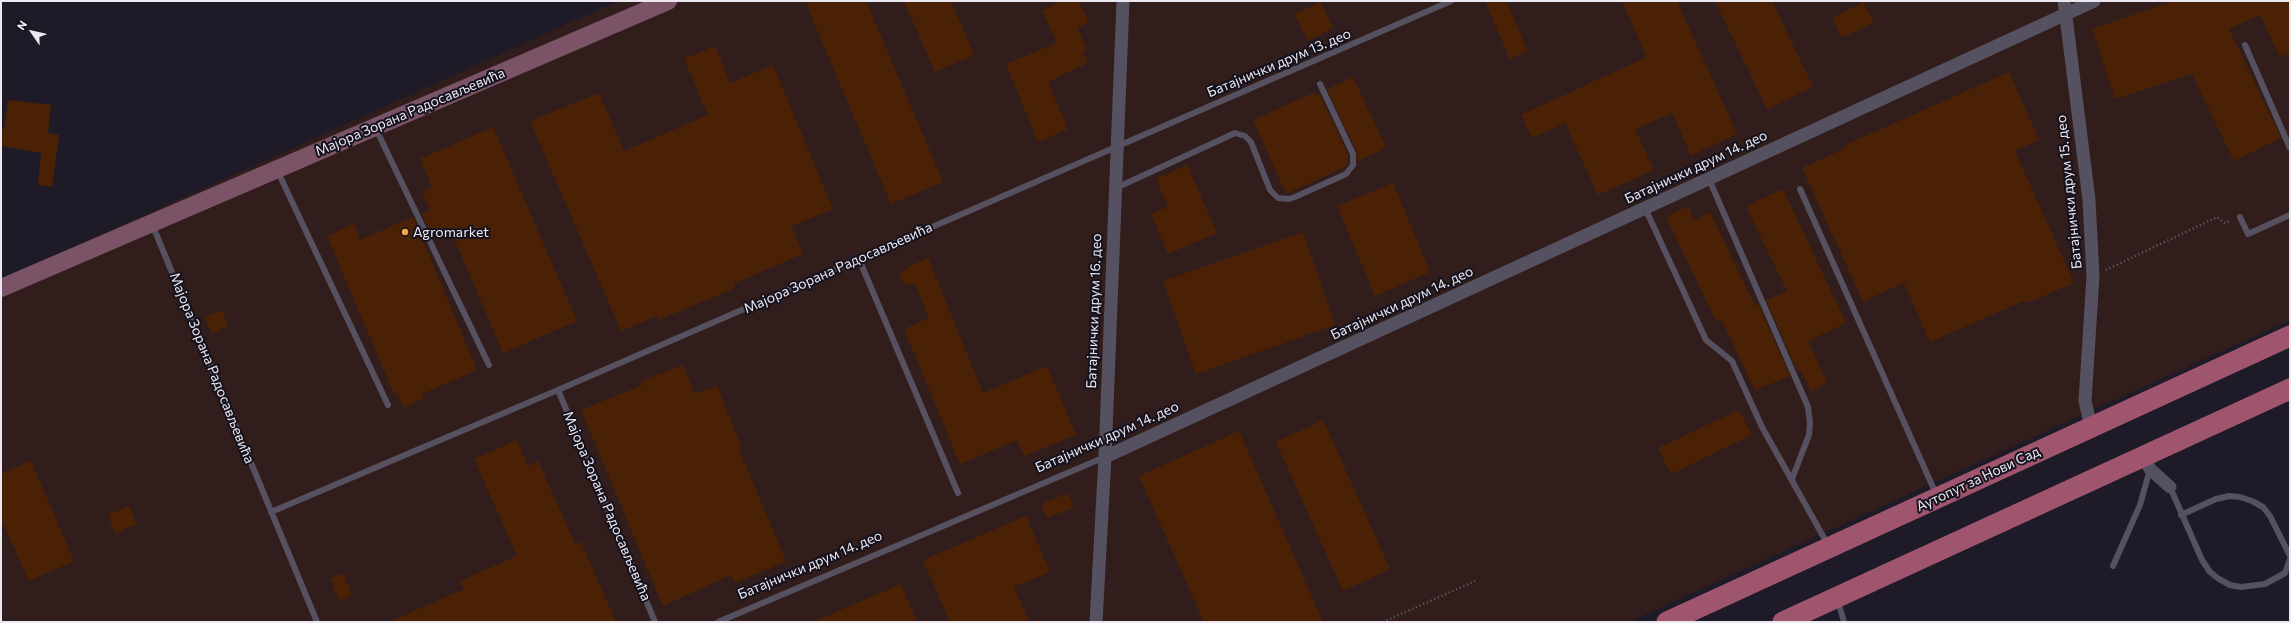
<!DOCTYPE html>
<meta charset="utf-8">
<style>
body{margin:0}
#map{position:relative;width:2291px;height:623px;overflow:hidden;background:#1f1a27;font-family:Commissioner,sans-serif}
canvas{display:block}
.frame{position:absolute;inset:0;border:2px solid #ebe8f1;pointer-events:none}
.north{position:absolute;left:12px;top:12px;width:40px;height:40px;-webkit-text-stroke:3px #15111d;paint-order:stroke;rotate:304deg;font-size:11px;font-weight:700;line-height:16px;text-align:center;color:#ebe8f1}
.north::after{content:'';display:block;margin:auto;width:14px;height:18px;background:#ebe8f1;clip-path:polygon(50% 0,100% 100%,50% 72%,0 100%)}
</style>
<div id="map">
<canvas width="2291" height="623"></canvas>
<div class="frame"></div>
<div class="north">N</div>
</div>
<script>
const g = document.querySelector('canvas').getContext('2d');
g.lineJoin = 'round';
function fillPath(path, color) { g.fillStyle = color; g.fill(path, 'evenodd'); }
const poly = rows => new Path2D(rows.map(r => 'M' + r).join(''));
function stroke(path, color, width, dash) { g.strokeStyle = color; g.lineWidth = width; g.lineCap = dash ? 'butt' : 'round'; g.setLineDash(dash || []); g.stroke(path); }
function write(font, color, halo, rows, align = 'center') {
  g.font = font + ' Commissioner,sans-serif'; g.lineWidth = 4; g.setLineDash([]); g.textBaseline = 'middle'; g.strokeStyle = halo; g.fillStyle = color; for (const [text, x, y, turn = 0] of rows) {
    g.save(); g.translate(x, y); g.rotate((+turn || 0) * Math.PI / 180); g.textAlign = isNaN(turn) ? turn : align; if (halo) g.strokeText(text, 0, 0); g.fillText(text, 0, 0); g.restore();
  }
}
fillPath(poly([
 [618,1,2290,1,2290,320,1629,622,1,622,1,280]
]), '#311e1c');
fillPath(poly([
 [813,1,866,1,943,182,891,204,806,4],
 [904,1,951,1,974,55,935,72],
 [1062,1,1079,1,1089,23,1077,28,1087,49,1082,52,1088,63,1048,82,1068,129,1038,142,1006,64,1057,43,1042,11],
 [1485,1,1506,1,1528,51,1510,59],
 [1622,1,1677,1,1737,134,1691,155,1672,113,1635,129,1654,170,1598,195,1565,123,1532,138,1521,115,1647,57],
 [1715,1,1772,1,1813,87,1767,109],
 [2173,1,2290,1,2290,53,2280,57,2260,15,2229,29,2281,138,2234,161,2192,74,2115,99,2092,29],
 [1320,2,1333,28,1308,41,1294,14],
 [1863,2,1874,22,1842,38,1832,18],
 [715,46,730,83,773,65,833,209,791,226,803,254,733,284,735,288,659,320,657,316,621,331,530,121,599,93,624,151,708,115,684,59],
 [2009,72,2039,140,2015,151,2074,283,2027,303,2026,300,1930,342,1904,283,1863,301,1802,168,1844,149,1843,146],
 [1353,77,1386,148,1358,161,1357,152,1327,89],
 [1313,93,1314,95,1319,93,1348,155,1348,163,1345,167,1286,194,1253,120],
 [8,100,51,105,48,133,59,135,52,187,38,185,41,153,1,146,1,129,4,129],
 [493,127,577,321,503,353,450,229,433,237,422,214,430,210,422,191,432,187,420,159],
 [1187,165,1217,233,1168,254,1151,214,1168,207,1156,179],
 [1393,183,1430,272,1375,296,1337,206],
 [1783,189,1846,323,1808,341,1827,383,1811,391,1801,370,1798,372,1766,300,1787,291,1746,206],
 [1688,206,1694,220,1710,212,1755,306,1758,304,1790,376,1755,390,1721,319,1716,321,1666,217],
 [413,217,477,370,422,394,424,399,403,407,397,393,394,394,327,236,354,224,360,240],
 [1303,232,1335,325,1196,374,1163,281],
 [928,258,983,393,1047,366,1076,435,1024,456,1017,440,960,464,904,329,929,318,914,282,905,286,899,273,908,269,907,267],
 [222,310,228,326,212,333,205,317],
 [683,365,695,394,717,386,741,446,738,447,786,561,735,583,731,575,663,606,581,410,643,385,641,381],
 [1739,410,1752,435,1671,474,1658,448],
 [1323,420,1390,569,1343,591,1276,442],
 [1239,431,1323,622,1204,622,1139,476],
 [517,440,528,466,538,461,575,544,581,542,616,622,389,622,464,589,460,581,517,556,474,459],
 [31,461,74,561,29,581,1,519,1,474],
 [1068,493,1074,507,1047,518,1041,504],
 [129,506,137,524,115,533,108,515],
 [1026,516,1050,572,1014,587,1029,622,950,622,923,560],
 [343,573,352,595,339,601,330,579],
 [901,584,917,622,813,622]
]), '#4b2105');
stroke(poly([
 [2106,270,2217,217,2225,223,2231,221],
 [1383,622,1475,581]
]), '#68646f', 2.5, [1, 3]);
stroke(poly([
 [2245,45,2290,148],
 [376,129,489,365],
 [278,172,388,405],
 [1709,179,1808,407,1810,423,1809,435,1792,479],
 [1116,188,1235,133,1245,136,1251,142,1270,190,1278,198,1289,199,1295,197,1346,174,1353,165,1353,154,1320,84],
 [1800,189,1936,494],
 [1645,208,1706,340,1732,361,1762,427,1828,545],
 [2240,217,2248,234,2290,215],
 [152,224,317,622],
 [859,259,958,493],
 [558,390,655,622],
 [2170,487,2202,560,2210,572,2219,579,2230,585,2241,587,2265,584,2285,573,2290,559],
 [271,512,558,390,1451,1],
 [2181,515,2216,499,2229,496,2240,497,2252,501,2263,507,2270,516,2290,556],
 [2113,566,2140,505,2150,469],
 [1838,601,1844,622],
 [718,622,1105,457]
]), '#565160', 6);
stroke(poly([
 [2064,1,2089,200,2093,276,2085,401,2091,427],
 [2143,456,2150,469,2170,487],
 [1105,457,2094,1],
 [1096,622,1105,457,1123,1]
]), '#565160', 13);
stroke(poly([
 [1,288,668,1]
]), '#7b5367', 18);
stroke(poly([
 [1667,622,2290,336],
 [1783,622,2290,389]
]), '#a0556e', 21);
for (const [x, y, r, color] of [
 [405,232,4,"#f4a443"]
]) { const dot = new Path2D(); dot.arc(x, y, r, 0, 2 * Math.PI); g.fillStyle = color; g.fill(dot); stroke(dot, '#15111d', 1.5); }
write('14px', '#ebe8f1', '#15111d', [
 ["Батајнички друм 13. део",1279,63,-23],
 ["Мајора Зорана Радосављевића",410,112,-23],
 ["Батајнички друм 14. део",1696,167,-25],
 ["Батајнички друм 15. део",2069,192,-96],
 ["Мајора Зорана Радосављевића",838,268,-24],
 ["Батајнички друм 14. део",1402,303,-25],
 ["Батајнички друм 16. део",1094,311,-88],
 ["Мајора Зорана Радосављевића",212,368,68],
 ["Батајнички друм 14. део",1107,437,-24],
 ["Аутопут за Нови Сад",1978,479,-25],
 ["Мајора Зорана Радосављевића",607,506,67],
 ["Батајнички друм 14. део",810,565,-23]
]);
write('14px', '#ebe8f1', '#15111d', [
 ["Agromarket",413,232]
], 'left');
</script>
